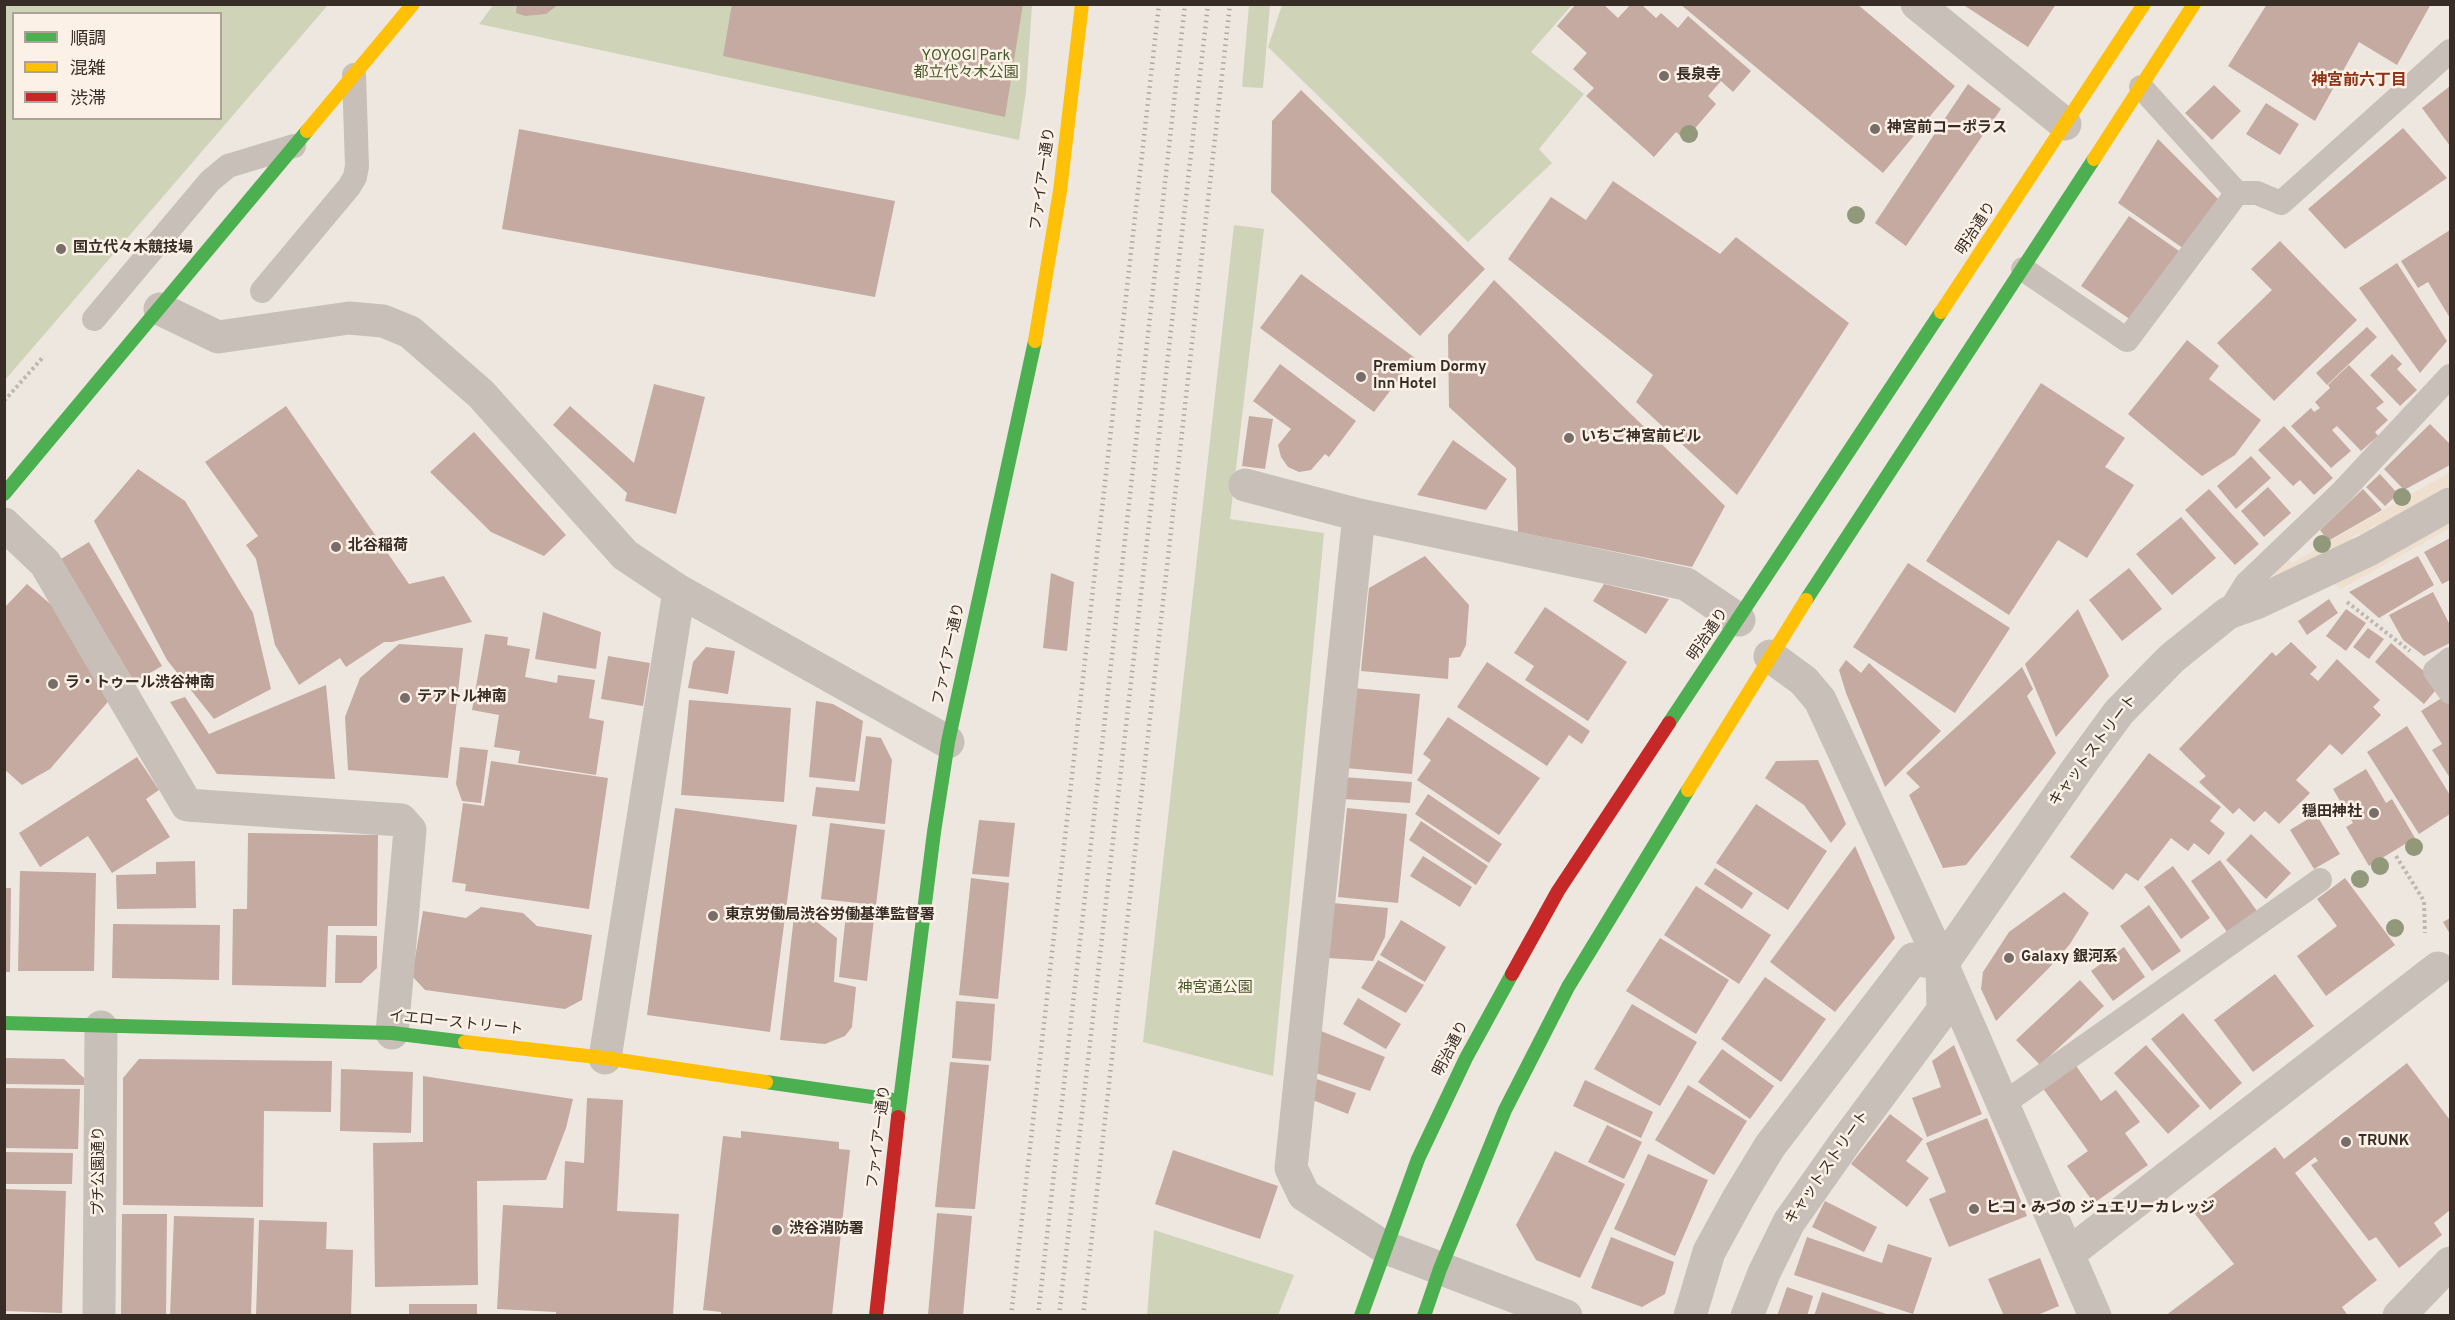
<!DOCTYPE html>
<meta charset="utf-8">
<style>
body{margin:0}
#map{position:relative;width:2455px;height:1320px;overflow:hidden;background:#eee7e0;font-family:Overpass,"Noto Sans JP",sans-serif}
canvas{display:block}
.frame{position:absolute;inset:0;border:6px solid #382c27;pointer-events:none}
.legend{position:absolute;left:12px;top:12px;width:210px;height:108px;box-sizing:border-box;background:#fbf1e6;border:2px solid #ada29a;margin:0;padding:8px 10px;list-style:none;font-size:18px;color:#382c27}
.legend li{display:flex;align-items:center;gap:12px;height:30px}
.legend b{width:30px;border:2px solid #ada29a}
</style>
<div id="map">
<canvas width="2455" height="1320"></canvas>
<div class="frame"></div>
<ul class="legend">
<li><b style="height:8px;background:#4caf50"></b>順調</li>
<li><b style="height:8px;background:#ffc107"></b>混雑</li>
<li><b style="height:8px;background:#c62828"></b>渋滞</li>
</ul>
</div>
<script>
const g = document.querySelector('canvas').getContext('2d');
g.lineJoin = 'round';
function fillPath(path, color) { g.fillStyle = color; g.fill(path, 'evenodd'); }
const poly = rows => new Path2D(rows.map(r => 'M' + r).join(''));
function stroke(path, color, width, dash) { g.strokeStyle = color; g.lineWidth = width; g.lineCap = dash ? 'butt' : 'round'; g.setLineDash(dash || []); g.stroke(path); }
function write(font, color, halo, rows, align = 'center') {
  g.font = font + ' Overpass,"Noto Sans JP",sans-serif'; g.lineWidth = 5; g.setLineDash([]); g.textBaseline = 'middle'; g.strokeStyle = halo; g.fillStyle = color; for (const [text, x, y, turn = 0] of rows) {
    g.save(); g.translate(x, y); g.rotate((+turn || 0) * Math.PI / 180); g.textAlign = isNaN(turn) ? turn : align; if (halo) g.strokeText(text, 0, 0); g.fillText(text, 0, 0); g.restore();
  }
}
fillPath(poly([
 [5,4,328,5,5,380,4,5],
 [14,14,220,14,220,118,14,118],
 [494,4,1032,5,1026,92,1019,140,479,24],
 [1249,5,1270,5,1263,88,1242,87],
 [1282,5,1572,5,1531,52,1584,94,1539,149,1552,163,1468,242,1268,47],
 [1234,225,1264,229,1230,519,1324,533,1273,1076,1143,1042],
 [1154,1230,1294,1275,1278,1315,1147,1315]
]), '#cfd4b8');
fillPath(poly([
 [2450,472,2450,486,2434,493,2438,501,2382,532,2378,524,2370,528,2371,531,2361,536,2359,533,2352,537,2355,545,2277,580,2272,570,2288,558,2292,563],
 [2450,516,2450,528,2341,589,2328,579]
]), '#eedfce');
fillPath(poly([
 [517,4,559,4,546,14,525,16,516,13],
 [732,4,1023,4,1005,117,723,56],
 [1576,4,1603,4,1618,18,1631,4,1641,4,1656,18,1661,13,1678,28,1688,16,1751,71,1733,92,1721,81,1708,96,1716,104,1685,140,1676,132,1654,157,1586,96,1594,88,1573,69,1587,53,1557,26],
 [1680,4,1857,4,1955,86,1883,173],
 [1962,4,2056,4,2028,47],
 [2267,4,2431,4,2397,65,2359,42,2315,121,2228,66],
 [1968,84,2001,109,1906,246,1875,223],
 [2214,85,2241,111,2212,140,2185,113],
 [2450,86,2450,146,2422,108],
 [1301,90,1485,269,1420,336,1271,192,1272,121],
 [2266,103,2299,124,2280,155,2246,134],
 [2403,128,2447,178,2345,249,2308,209],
 [519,129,895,201,875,297,502,229],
 [2158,139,2221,202,2187,251,2118,203],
 [1613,181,1720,254,1736,237,1849,323,1737,495,1636,402,1653,375,1508,259,1551,197,1586,220],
 [2129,216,2182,253,2134,322,2081,286],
 [2450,230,2450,318,2428,282,2418,288,2401,261],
 [2280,241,2357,320,2274,401,2217,343,2272,290,2251,269],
 [2397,263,2447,341,2420,373,2359,288],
 [1301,274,1415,358,1374,412,1260,328],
 [1494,280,1725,506,1692,567,1518,532,1516,468,1449,407,1448,335],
 [2367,327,2377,337,2327,385,2316,373],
 [2187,340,2219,366,2209,379,2261,420,2235,455,2202,476,2128,414],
 [2392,354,2402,364,2397,369,2417,390,2400,406,2370,375],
 [1280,364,1356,421,1329,457,1325,454,1311,470,1299,472,1288,467,1281,457,1278,445,1291,429,1253,401],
 [2349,365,2384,402,2376,408,2388,420,2375,432,2378,436,2361,451,2337,426,2332,430,2351,451,2331,468,2291,426,2311,408,2314,412,2320,408,2315,402,2330,388,2328,385],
 [2041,383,2125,438,2105,467,2134,485,2087,558,2058,540,2009,615,1926,561],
 [654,384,705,397,676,514,625,501,627,493,553,425,570,406,634,463],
 [286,406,409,584,444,576,472,622,392,642,384,642,346,667,340,658,299,685,275,645,256,559,246,545,258,536,205,462],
 [1249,416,1273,419,1265,469,1242,466],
 [2430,424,2450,444,2450,465,2404,490,2384,469],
 [2284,426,2333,478,2314,495,2300,480,2293,486,2258,450],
 [474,432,566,535,544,556,491,532,430,472],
 [1453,440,1507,479,1486,510,1417,495],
 [2251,456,2271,478,2236,509,2217,486],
 [138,469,185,501,253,613,271,689,214,719,167,660,94,521],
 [2380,474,2398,494,2385,506,2366,487],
 [2268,487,2291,513,2264,537,2241,511],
 [2209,489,2259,544,2235,565,2185,510],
 [2363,489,2382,510,2328,541,2320,530],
 [2181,517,2216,558,2172,595,2136,554],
 [2450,538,2450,580,2442,584,2424,552],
 [89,542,162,666,134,682,61,559],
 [1425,556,1469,605,1466,645,1460,657,1449,658,1448,679,1361,671,1369,588],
 [2418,556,2434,585,2379,618,2349,592],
 [1908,563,2010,628,1955,713,1853,647],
 [2129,568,2162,609,2122,641,2089,600],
 [1051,573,1074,582,1067,651,1043,648],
 [27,584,55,608,112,697,50,769,22,785,4,769,4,608],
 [1604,584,1669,599,1646,634,1593,601],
 [2433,592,2450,625,2450,643,2424,656,2403,640,2389,615],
 [2329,599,2338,613,2307,635,2298,621],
 [1545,607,1627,662,1588,721,1525,680,1534,666,1514,653],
 [2078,609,2109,676,2056,737,2025,664],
 [2346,609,2366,623,2346,651,2326,636],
 [543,612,601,632,596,669,535,659],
 [2368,628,2384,639,2369,659,2353,647],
 [485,634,508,637,507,645,530,649,525,677,557,683,558,675,595,680,589,718,604,721,596,775,518,763,520,751,494,747,499,715,472,710],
 [2291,642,2317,667,2310,674,2318,681,2337,659,2380,700,2373,707,2381,715,2342,755,2330,744,2296,780,2310,793,2279,824,2265,811,2254,822,2239,808,2233,814,2199,782,2206,776,2179,749,2272,652,2276,656],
 [2391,643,2440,685,2424,704,2375,662],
 [399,644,463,648,448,778,348,770,345,717,360,678],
 [706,647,735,651,728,694,688,688,693,662],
 [608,656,650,663,643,706,601,699],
 [1846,660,1861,673,1869,663,1941,731,1885,787,1846,693,1839,670],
 [1487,662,1590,731,1582,744,1569,735,1547,766,1457,707],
 [2022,667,2033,689,2027,696,2056,753,1966,865,1943,868,1909,795,1920,787,1906,773],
 [326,685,335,779,217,774,170,702,185,697,209,734],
 [1353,688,1420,694,1412,774,1346,768],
 [2448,694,2450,697,2450,778,2432,750,2442,744,2421,711],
 [689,700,791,708,784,802,681,795],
 [816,701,833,704,863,721,855,782,809,777],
 [1448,717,1540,778,1499,835,1417,780,1431,760,1423,754],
 [2407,726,2450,795,2450,814,2419,834,2367,752],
 [866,736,881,738,892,760,885,824,812,816,816,787,859,791],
 [460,747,488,750,481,803,462,801,456,784],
 [2149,753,2221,807,2210,821,2225,833,2209,855,2194,843,2188,851,2171,838,2138,881,2126,873,2113,890,2070,857],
 [137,757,159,790,146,799,170,837,112,873,88,836,40,867,19,833],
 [1818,760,1846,824,1831,843,1804,805,1765,778,1776,761],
 [491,761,608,778,589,909,465,891,466,884,452,882,463,803,484,806],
 [2366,769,2386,803,2392,799,2415,838,2369,866,2346,827,2353,823,2333,789],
 [1343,777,1412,782,1410,803,1342,799],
 [1428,794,1502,844,1489,863,1415,814],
 [1756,804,1827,851,1788,910,1716,863],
 [675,808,797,825,770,1032,647,1015],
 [1347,808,1407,814,1398,903,1338,897],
 [2316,814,2340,854,2314,869,2290,830],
 [979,820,1015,823,1009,877,972,874],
 [1421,821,1488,866,1476,885,1409,840],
 [830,823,885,830,876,905,821,899],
 [248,833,378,835,377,926,328,926,326,987,232,985,233,909,247,909],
 [2251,834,2291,873,2266,899,2226,860],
 [1855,846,1895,938,1835,1012,1770,962],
 [1423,856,1472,887,1460,907,1410,876],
 [2220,860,2257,911,2227,932,2191,881],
 [195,861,196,908,117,909,116,875,156,874,156,862],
 [2173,866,2210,918,2181,939,2144,887],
 [1715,868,1753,893,1742,909,1704,884],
 [20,871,96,873,94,971,18,971],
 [971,878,1009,883,998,999,959,995],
 [2345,878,2395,945,2326,996,2297,956,2337,926,2317,899],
 [1696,886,1771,935,1739,984,1664,935],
 [4,888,11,888,10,972,4,972],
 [2064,892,2089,913,2070,944,2049,968,1996,1021,1981,989,1983,972,2009,932],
 [1333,903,1388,908,1385,937,1373,961,1329,958],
 [2149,905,2181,951,2152,971,2120,926],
 [481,907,523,913,537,926,592,935,582,1000,565,1009,425,990,412,976,423,911,466,918],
 [846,915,874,918,867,981,839,977],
 [794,916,811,917,837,938,834,982,856,987,852,1027,845,1036,825,1044,780,1040],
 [2450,918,2450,934,2443,922],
 [1401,920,1446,947,1425,982,1380,955],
 [113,924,220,925,219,980,112,978],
 [336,935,377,936,377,968,361,983,335,983],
 [1660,938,1729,980,1696,1034,1626,991],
 [2124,947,2145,977,2113,1001,2091,971],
 [1378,960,1424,985,1406,1013,1361,988],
 [2275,974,2314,1026,2253,1072,2214,1020],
 [1765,977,1826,1019,1781,1082,1721,1039],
 [2080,980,2104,1006,2040,1065,2016,1040],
 [1358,998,1401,1024,1386,1049,1343,1024],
 [956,1001,995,1004,991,1061,952,1058],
 [1632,1004,1697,1042,1660,1106,1594,1069],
 [2183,1013,2242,1083,2210,1110,2151,1039],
 [1321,1031,1385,1057,1370,1091,1316,1073],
 [1954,1045,1982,1114,1927,1137,1912,1098,1941,1087,1932,1061],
 [2146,1045,2200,1106,2168,1134,2114,1073],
 [1722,1049,1774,1086,1750,1119,1698,1082],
 [4,1058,64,1059,84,1078,84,1085,4,1084],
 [139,1059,332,1061,331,1112,264,1111,263,1207,123,1205,123,1078],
 [950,1062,989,1065,975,1209,935,1207],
 [2074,1063,2101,1101,2116,1090,2140,1122,2125,1133,2148,1165,2094,1203,2067,1166,2088,1151,2042,1087],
 [2407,1063,2450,1120,2450,1210,2434,1223,2442,1235,2399,1268,2376,1237,2369,1241,2311,1165,2318,1161,2315,1157,2295,1173,2377,1280,2342,1307,2348,1316,2165,1316,2234,1264,2192,1210,2275,1147,2284,1159],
 [341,1069,413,1072,411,1133,340,1131],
 [423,1076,573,1099,566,1128,546,1180,477,1181,478,1285,375,1287,373,1143,423,1142],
 [1317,1079,1356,1093,1348,1114,1310,1099],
 [1585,1080,1653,1112,1641,1138,1573,1106],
 [1688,1085,1747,1121,1714,1175,1655,1140],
 [5,1088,80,1089,78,1149,4,1148],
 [587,1098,623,1100,617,1211,679,1214,673,1316,556,1316,556,1312,497,1309,503,1205,563,1208,565,1161,584,1163],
 [1890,1114,1923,1139,1906,1161,1929,1178,1907,1207,1851,1164],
 [1987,1118,2027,1216,1949,1247,1929,1199,1946,1192,1926,1143],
 [1607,1125,1642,1142,1624,1179,1588,1162],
 [741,1131,839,1142,839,1149,850,1150,832,1316,721,1316,721,1312,703,1310,723,1136,741,1138],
 [1173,1150,1278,1186,1260,1239,1155,1204],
 [1555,1151,1625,1184,1580,1278,1536,1260,1516,1225],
 [4,1152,73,1153,72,1184,4,1184],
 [1648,1154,1708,1180,1675,1256,1614,1229],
 [4,1189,66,1191,62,1313,4,1311],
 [1825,1201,1877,1227,1864,1252,1812,1227],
 [937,1213,972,1216,963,1316,928,1315],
 [122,1214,167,1214,166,1316,121,1316],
 [174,1216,254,1218,251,1316,170,1316],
 [259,1220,327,1222,326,1249,353,1250,351,1316,256,1316],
 [1611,1237,1674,1262,1665,1294,1642,1307,1591,1288],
 [1807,1237,1882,1263,1888,1244,1932,1258,1913,1314,1794,1275],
 [2040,1258,2059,1306,2035,1316,2004,1316,1988,1279],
 [1787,1287,1813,1296,1807,1316,1777,1316],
 [1822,1292,1889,1315,1889,1316,1814,1316],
 [409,1304,477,1304,477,1316,409,1316]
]), '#c4aaa0');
stroke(poly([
 [4,401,44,356],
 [2347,602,2410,651],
 [2396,856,2424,901,2425,933]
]), '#bfb7b1', 4, [3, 3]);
stroke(poly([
 [2141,87,2237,193,2257,193,2281,203,2450,51],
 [2023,269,2127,340,2237,193],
 [262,291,349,187,355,177,357,166,354,75],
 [94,319,210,181,228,166,294,146],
 [2228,613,2246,584,2341,493,2450,376],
 [2450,659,2435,671,2450,692],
 [2003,1104,2320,880]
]), '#c7bfb8', 24);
stroke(poly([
 [1917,4,2065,124],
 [160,309,218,337,349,318,383,321,410,332,481,394,625,555,679,591,948,742],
 [1245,485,1359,515,1686,584,1739,620],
 [1359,515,1291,1168,1304,1195,1384,1247,1566,1316],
 [4,524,45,563,187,805,401,820,410,830,392,1033],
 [1770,656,1804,681,1820,700,1942,964,2095,1316],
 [605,1058,679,591],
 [2068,1254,2438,968],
 [99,1316,101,1027],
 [1690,1316,1709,1252,1739,1197,1770,1146,1913,959,1942,964],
 [1747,1316,1764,1273,1789,1222,1846,1141,1943,1010,1942,964,2078,768,2119,712,2172,658,2228,613,2256,603,2368,550,2450,504],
 [2399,1316,2450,1263]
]), '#c7bfb8', 33);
stroke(poly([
 [4,494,307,131],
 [1806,600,2094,159],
 [1669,723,1941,312],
 [4,1023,392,1033,465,1042],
 [766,1082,900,1101],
 [898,1117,934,832,948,742,1035,341],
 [1361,1316,1418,1159,1466,1058,1512,974],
 [1424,1316,1440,1269,1505,1110,1568,987,1688,790]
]), '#4caf50', 14);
stroke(poly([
 [307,131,413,4],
 [2094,159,2194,4],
 [1941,312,2144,4],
 [1035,341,1060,191,1082,4],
 [1688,790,1806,600],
 [465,1042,605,1058,766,1082]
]), '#ffc107', 14);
stroke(poly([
 [1512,974,1558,891,1669,723],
 [876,1316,898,1117]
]), '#c62828', 14);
stroke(poly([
 [1011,1316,1159,4],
 [1038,1316,1185,4],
 [1059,1316,1208,4],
 [1083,1316,1230,4]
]), '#aea8a3', 4.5, [1.5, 4.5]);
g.fillStyle = '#92997b';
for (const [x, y] of [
 [1689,134],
 [1856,215],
 [2402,497],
 [2322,544],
 [2414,847],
 [2380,866],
 [2360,879],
 [2395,928]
]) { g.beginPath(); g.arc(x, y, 9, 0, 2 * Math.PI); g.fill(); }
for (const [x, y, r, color] of [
 [1664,76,6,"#786d68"],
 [1875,129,6,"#786d68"],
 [61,249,6,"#786d68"],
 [1361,377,6,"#786d68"],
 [1569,438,6,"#786d68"],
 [336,547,6,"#786d68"],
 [53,684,6,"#786d68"],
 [405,698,6,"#786d68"],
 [2374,813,6,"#786d68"],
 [713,916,6,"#786d68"],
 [2009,958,6,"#786d68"],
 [2346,1142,6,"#786d68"],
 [1974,1209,6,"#786d68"],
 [777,1230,6,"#786d68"]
]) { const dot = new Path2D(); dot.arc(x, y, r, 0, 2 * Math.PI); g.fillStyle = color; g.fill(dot); stroke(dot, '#fbf1e6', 2); }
write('15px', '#475928', '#fbf1e6', [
 ["YOYOGI Park",966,57],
 ["都立代々木公園",966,74],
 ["神宮通公園",1215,989]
]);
write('bold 15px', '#382c27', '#fbf1e6', [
 ["長泉寺",1676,76],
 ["神宮前コーポラス",1887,129],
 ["国立代々木競技場",73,249],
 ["Premium Dormy",1373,368],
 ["Inn Hotel",1373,385],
 ["いちご神宮前ビル",1581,438],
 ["北谷稲荷",348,547],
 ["ラ・トゥール渋谷神南",65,684],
 ["テアトル神南",417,698],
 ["穏田神社",2362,813,"right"],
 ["東京労働局渋谷労働基準監督署",725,916],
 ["Galaxy 銀河系",2021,958],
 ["TRUNK",2358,1142],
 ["ヒコ・みづの ジュエリーカレッジ",1986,1209],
 ["渋谷消防署",789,1230]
], 'left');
write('15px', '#382c27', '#fbf1e6', [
 ["ファイアー通り",1044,179,-82],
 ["明治通り",1977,229,-57],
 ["明治通り",1709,635,-56],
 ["ファイアー通り",950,654,-78],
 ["キャットストリート",2094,751,-53],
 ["イエローストリート",456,1024,6],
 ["明治通り",1452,1049,-63],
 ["ファイアー通り",880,1137,-83],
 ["キャットストリート",1828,1168,-55],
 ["プチ公園通り",100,1171,-90]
]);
write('bold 16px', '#8f3317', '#fbf1e6', [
 ["神宮前六丁目",2359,82]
]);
</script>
